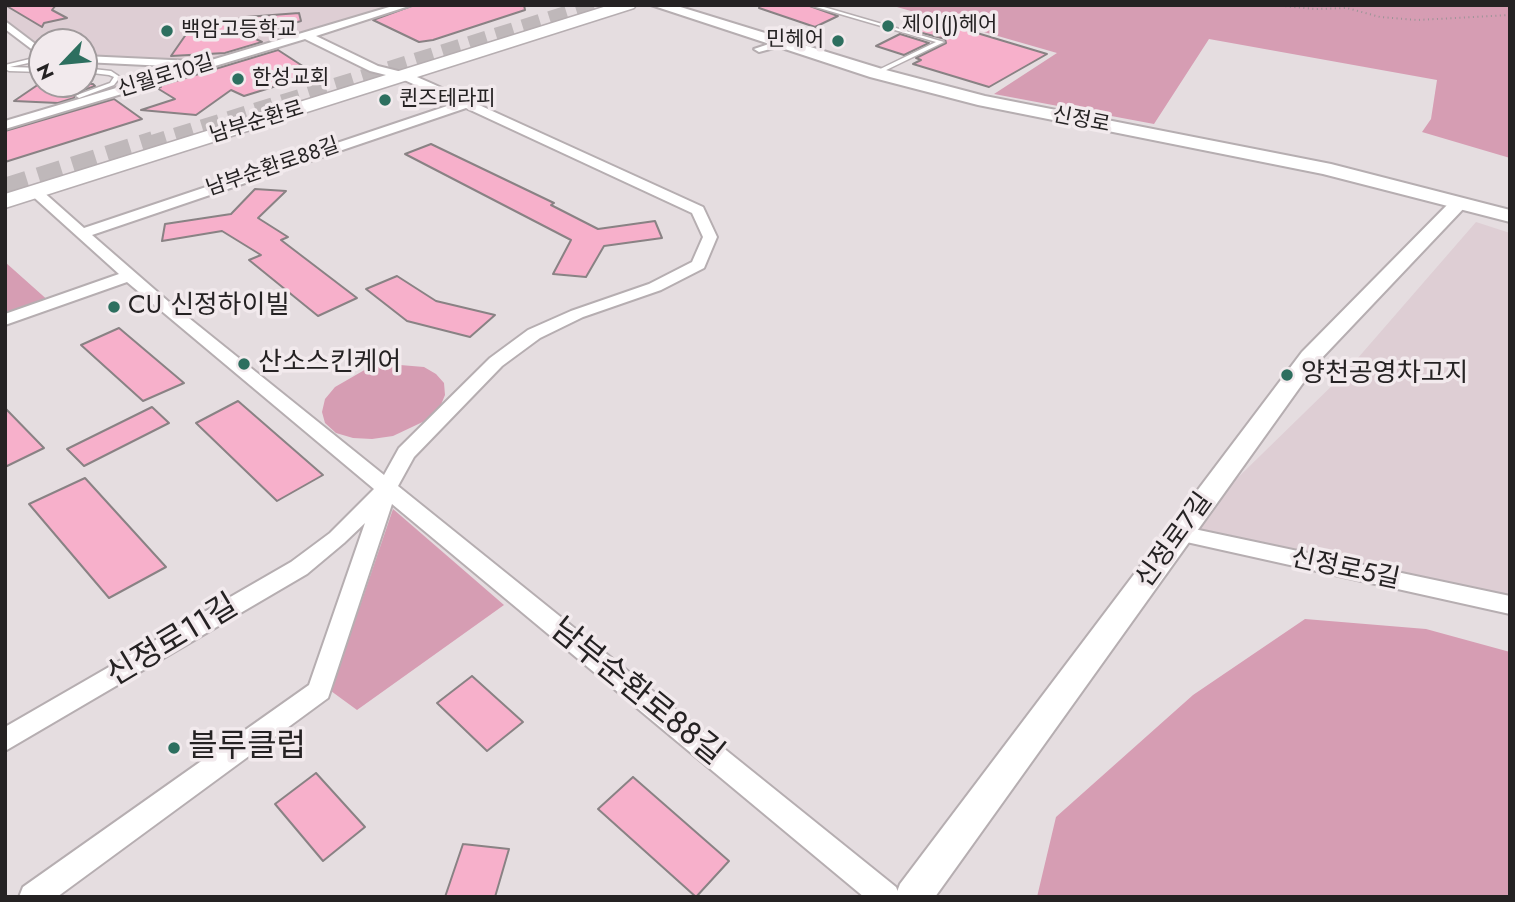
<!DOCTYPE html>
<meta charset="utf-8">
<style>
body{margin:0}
#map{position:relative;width:1515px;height:902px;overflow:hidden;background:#e5dde0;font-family:Jost,sans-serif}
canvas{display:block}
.frame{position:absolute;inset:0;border:7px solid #252223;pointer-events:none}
.north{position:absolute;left:28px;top:28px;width:70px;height:70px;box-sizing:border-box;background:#f2eaed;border:2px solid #a09a9c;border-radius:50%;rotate:244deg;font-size:19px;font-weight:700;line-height:28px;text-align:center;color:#252223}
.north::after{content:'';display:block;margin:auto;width:24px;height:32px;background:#2d6f5f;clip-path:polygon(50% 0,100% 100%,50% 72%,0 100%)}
</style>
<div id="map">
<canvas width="1515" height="902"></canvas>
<div class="frame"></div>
<div class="north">N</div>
</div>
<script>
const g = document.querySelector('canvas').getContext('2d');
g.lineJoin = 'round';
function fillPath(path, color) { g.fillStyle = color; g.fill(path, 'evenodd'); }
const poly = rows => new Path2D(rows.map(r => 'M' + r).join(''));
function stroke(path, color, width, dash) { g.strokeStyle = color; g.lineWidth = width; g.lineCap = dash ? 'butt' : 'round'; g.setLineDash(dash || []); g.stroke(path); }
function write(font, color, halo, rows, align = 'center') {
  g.font = font + ' Jost,"Noto Sans KR",sans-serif'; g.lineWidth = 7; g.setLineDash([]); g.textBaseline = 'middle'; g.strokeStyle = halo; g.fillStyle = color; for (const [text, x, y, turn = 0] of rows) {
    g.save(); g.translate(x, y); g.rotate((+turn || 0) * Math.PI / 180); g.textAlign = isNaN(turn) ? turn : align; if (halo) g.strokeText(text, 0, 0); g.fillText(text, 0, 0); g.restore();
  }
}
fillPath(poly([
 [5,5,407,5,208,65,84,59,84,42,42,42,42,54,5,27],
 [1476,222,1510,233,1510,605,1180,534,1344,374]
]), '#deced4');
fillPath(poly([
 [890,5,1510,5,1510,158,1422,132,1431,119,1437,80,1209,39,1154,124,994,94,1057,53],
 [5,262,51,303,5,320],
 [388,364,424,367,436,374,444,383,445,395,440,407,429,419,393,436,372,439,353,438,336,433,325,423,322,412,325,399,335,387,368,368],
 [393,509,504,605,357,710,331,691],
 [1305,619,1426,629,1510,652,1510,897,1037,897,1056,817,1193,695]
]), '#d69db3');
const building = poly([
 [5,5,56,5,52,10,67,18,44,23,42,27,5,5],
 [414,5,524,5,525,10,433,40,419,42,373,20,414,5],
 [760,5,807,5,838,16,815,27,759,8,760,5],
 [299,13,301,21,250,36,262,42,225,53,171,56,187,33,211,29,210,26,246,17,299,13],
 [931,20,977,33,1047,54,989,87,913,64,921,60,916,58,946,43,945,39,911,30,931,20],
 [900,34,929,43,904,55,876,46,900,34],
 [278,50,315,74,244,96,231,90,196,115,141,110,175,99,157,88,161,87,159,86,278,50],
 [39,84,93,84,95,86,76,93,74,98,58,103,14,101,39,84],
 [114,99,142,119,5,162,5,131,114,99],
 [431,144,554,203,551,205,598,229,655,221,662,238,604,246,586,277,553,274,571,240,405,154,431,144],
 [255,189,286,191,258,218,288,237,281,240,357,298,318,316,249,260,261,255,222,231,162,241,165,224,231,214,255,189],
 [397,276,436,301,495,315,470,337,407,321,366,289,397,276],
 [119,328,184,383,143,401,81,345,119,328],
 [238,401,323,475,277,501,196,423,238,401],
 [152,407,169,423,84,466,67,449,152,407],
 [5,408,44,448,5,467,5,408],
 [85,478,166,567,109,598,29,504,85,478],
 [472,676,523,722,487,751,437,703,472,676],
 [316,773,365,827,323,861,275,804,316,773],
 [633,777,729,861,696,897,598,809,633,777],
 [463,844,509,849,495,897,445,897,463,844]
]);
fillPath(building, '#f7b0cb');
stroke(building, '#898284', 2);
stroke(poly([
 [149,145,598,5]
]), '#bfb8ba', 18, [18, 10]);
stroke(poly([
 [5,190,154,143]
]), '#bfb8ba', 24, [24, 12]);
const service = poly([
 [809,5,817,5,944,42,878,74,874,74,874,72,936,42,809,5],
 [818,29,823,30,783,44,778,43,818,29],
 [42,56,42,60,10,67,42,68,42,72,9,71,5,69,5,65,42,56],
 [84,68,111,71,120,77,114,85,79,98,76,96,77,95,110,83,114,77,109,75,84,72,84,68]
]);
const minor = poly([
 [396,5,412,5,316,36,378,66,410,74,433,84,703,207,717,237,704,268,661,290,583,317,540,338,502,366,414,457,398,486,896,887,900,897,864,897,392,504,328,698,57,897,19,897,23,887,309,685,365,523,344,543,307,574,5,751,5,727,291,562,330,533,374,489,127,282,5,325,5,314,119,274,28,192,30,189,40,189,84,228,456,103,402,79,370,71,305,39,5,129,5,121,187,67,84,62,84,56,193,61,198,64,396,5],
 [466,108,692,213,703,237,692,262,649,284,571,311,528,330,490,358,399,448,384,475,169,302,92,235,466,108],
 [5,21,42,49,42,57,5,29,5,21],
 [781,40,785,41,785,45,759,52,754,49,781,40],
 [1180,526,1510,596,1510,614,1173,539,1170,534,1173,529,1180,526]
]);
const tertiary = poly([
 [1459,198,1468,203,1465,207,1318,362,935,897,895,897,900,884,1302,352,1453,199,1459,198]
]);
const secondary = poly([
 [651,5,674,5,882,69,985,96,1331,164,1510,210,1510,222,1323,174,978,105,870,77,651,5]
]);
const primary = poly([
 [610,5,636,5,634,8,5,208,5,194,610,5]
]);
stroke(service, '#b6aeb1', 3);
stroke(minor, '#b6aeb1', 4);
stroke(tertiary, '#b6aeb1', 4);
stroke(secondary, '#b6aeb1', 4);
stroke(primary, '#b6aeb1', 3);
stroke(poly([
 [1272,5,1315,9,1347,8,1380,17,1417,20,1510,15]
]), '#9a9496', 2, [1, 3.5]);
fillPath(service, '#fff');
fillPath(minor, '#fff');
fillPath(tertiary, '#fff');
fillPath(secondary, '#fff');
fillPath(primary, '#fff');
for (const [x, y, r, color] of [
 [888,26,7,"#2d6f5f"],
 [167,31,7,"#2d6f5f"],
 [838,41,7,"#2d6f5f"],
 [238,79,7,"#2d6f5f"],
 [385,100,7,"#2d6f5f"],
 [114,307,7,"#2d6f5f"],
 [244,364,7,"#2d6f5f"],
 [1287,375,7,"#2d6f5f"],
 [174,748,7,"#2d6f5f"]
]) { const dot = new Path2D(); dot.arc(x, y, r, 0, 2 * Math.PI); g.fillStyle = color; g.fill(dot); stroke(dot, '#f2eaed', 2.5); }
write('21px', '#252223', '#f2eaed', [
 ["제이(J)헤어",902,26],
 ["백암고등학교",181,31],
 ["민헤어",824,41,"right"],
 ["한성교회",252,79],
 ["퀸즈테라피",399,100]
], 'left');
write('21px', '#252223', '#f2eaed', [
 ["신월로10길",166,77,-17],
 ["신정로",1081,121,11],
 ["남부순환로",257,123,-17],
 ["남부순환로88길",273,168,-19]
]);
write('26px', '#252223', '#f2eaed', [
 ["CU 신정하이빌",128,307],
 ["산소스킨케어",258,364],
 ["양천공영차고지",1301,375]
], 'left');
write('26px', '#252223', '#f2eaed', [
 ["신정로7길",1175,541,-54],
 ["신정로5길",1345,570,12]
]);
write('32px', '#252223', '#f2eaed', [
 ["신정로11길",173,642,-31],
 ["남부순환로88길",636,693,39]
]);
write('32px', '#252223', '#f2eaed', [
 ["블루클럽",188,748]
], 'left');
</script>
